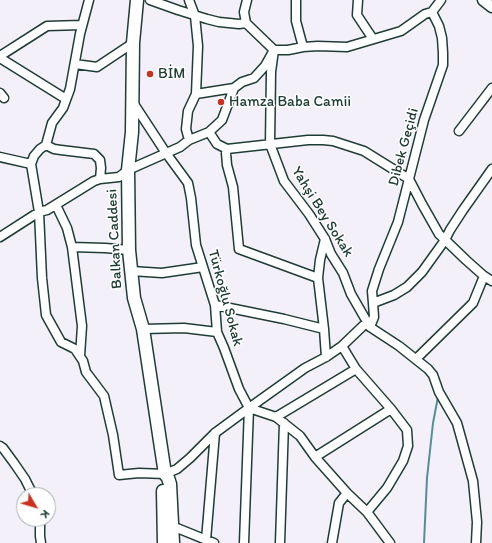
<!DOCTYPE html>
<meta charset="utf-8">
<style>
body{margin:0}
#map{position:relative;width:492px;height:543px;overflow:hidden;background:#f3f0fa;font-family:Itim,sans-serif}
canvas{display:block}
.north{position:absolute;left:16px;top:487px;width:40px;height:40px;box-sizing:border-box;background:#fff;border:1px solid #a5b1ae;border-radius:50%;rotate:128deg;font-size:11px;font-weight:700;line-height:16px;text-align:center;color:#1f3d34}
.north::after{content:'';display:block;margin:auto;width:14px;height:18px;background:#c8321e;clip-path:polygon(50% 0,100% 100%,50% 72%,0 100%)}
</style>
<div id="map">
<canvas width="492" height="543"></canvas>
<div class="north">K</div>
</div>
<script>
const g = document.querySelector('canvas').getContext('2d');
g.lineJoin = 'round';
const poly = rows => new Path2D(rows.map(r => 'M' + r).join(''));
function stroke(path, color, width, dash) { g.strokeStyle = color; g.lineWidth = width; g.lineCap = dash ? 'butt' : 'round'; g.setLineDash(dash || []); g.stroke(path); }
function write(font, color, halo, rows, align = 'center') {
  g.font = font + ' Itim,sans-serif'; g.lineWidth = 3; g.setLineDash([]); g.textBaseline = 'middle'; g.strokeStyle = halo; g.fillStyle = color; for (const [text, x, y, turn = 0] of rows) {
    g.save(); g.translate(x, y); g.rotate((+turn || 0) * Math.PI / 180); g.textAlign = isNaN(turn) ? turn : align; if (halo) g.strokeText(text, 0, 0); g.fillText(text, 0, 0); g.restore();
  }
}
stroke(poly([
 [424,543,427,478,433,423,438,397]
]), '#548f93', 2);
const minor = poly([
 [150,0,178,10,207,19,219,22,239,24,246,23],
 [247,0,244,12,246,23,274,50,271,72,270,144,284,181,309,214,325,239,331,254,343,273,351,294,370,327,399,346,428,369,433,375,439,392,457,423,473,481,477,522,476,543],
 [296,0,296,21,303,47],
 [358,0,357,15,373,39],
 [0,56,47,26,82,25],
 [0,58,66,99],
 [75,64,97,67,133,43],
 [0,93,4,98],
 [196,94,234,88],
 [132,101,166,153,188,183,191,198,196,245,215,305,217,332,224,348,239,389,249,408,276,417,300,436,315,457,347,493,367,512,390,543],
 [459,131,492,88],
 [209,132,217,144,227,149,226,153,227,165,233,187,239,249,318,278],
 [189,140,186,129,188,111,196,94,198,46,195,16,189,0],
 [46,145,52,123,63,108,70,89,80,34,89,0],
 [227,149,308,140,323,140,333,141,364,151,409,179,422,204,439,234,466,260,484,276,492,281],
 [0,157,31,164,34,156,40,149,46,145,54,149,61,150,94,154,100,160,101,168,100,179],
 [31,164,39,212,42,278,46,315,61,342,75,349,83,361,86,372,104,396,113,435,119,475,139,473,165,474,177,469,190,458,215,433,249,408,305,368,326,357,342,346,366,323,370,327,374,317,373,303,394,295,407,287,422,272,445,240,450,230,463,210,492,169],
 [56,205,67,228,72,247,82,326,80,356],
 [0,237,39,212,47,210,94,181,100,179,119,177,128,170,180,147,189,140,209,132,222,120,234,88,242,82,254,78,265,66,274,50,288,50,303,47,318,46,347,47,401,31,425,14,432,12],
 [325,239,320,260,318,278,324,329,326,357],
 [72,247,105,248,129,250],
 [131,271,162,273,203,267],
 [373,303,372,291,379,269,398,222,424,120,443,65,443,53,442,38,439,26,432,12,441,0],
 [215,305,284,319,324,329],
 [143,329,184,328,217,332],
 [342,346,356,369,391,409,407,430,408,446,403,461,387,488,367,512],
 [416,359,473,303,484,276],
 [276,417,356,369],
 [0,446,3,448,14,463,25,479,33,495],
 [315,457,391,409],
 [40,519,40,536,41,543],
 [172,526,214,543],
 [206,540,215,433],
 [244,543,249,408],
 [280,543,284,423],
 [332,543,339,503,347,493]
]);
const tertiary = poly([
 [483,0,492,7]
]);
const secondary = poly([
 [137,0,133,43,132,132,128,170,129,250,134,298,143,329,165,474,168,478,170,484,173,543],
 [163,491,164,543]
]);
stroke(minor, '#1f3d34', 11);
stroke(tertiary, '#1f3d34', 13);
stroke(secondary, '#1f3d34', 15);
stroke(minor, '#fff', 8);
stroke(tertiary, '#fff', 10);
stroke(secondary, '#fff', 12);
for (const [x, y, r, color] of [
 [150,74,4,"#c8321e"],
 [221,102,4,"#c8321e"]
]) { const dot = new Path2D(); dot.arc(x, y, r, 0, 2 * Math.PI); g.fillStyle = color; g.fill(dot); stroke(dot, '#fff', 1.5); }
write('15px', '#1f3d34', '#fff', [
 ["BİM",158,74],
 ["Hamza Baba Camii",229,102]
], 'left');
write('15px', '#1f3d34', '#fff', [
 ["Dibek Geçidi",404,147,-75],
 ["Yahşi Bey Sokak",322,212,58],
 ["Balkan Caddesi",115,239,-93],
 ["Türkoğlu Sokak",225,298,75]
]);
</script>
